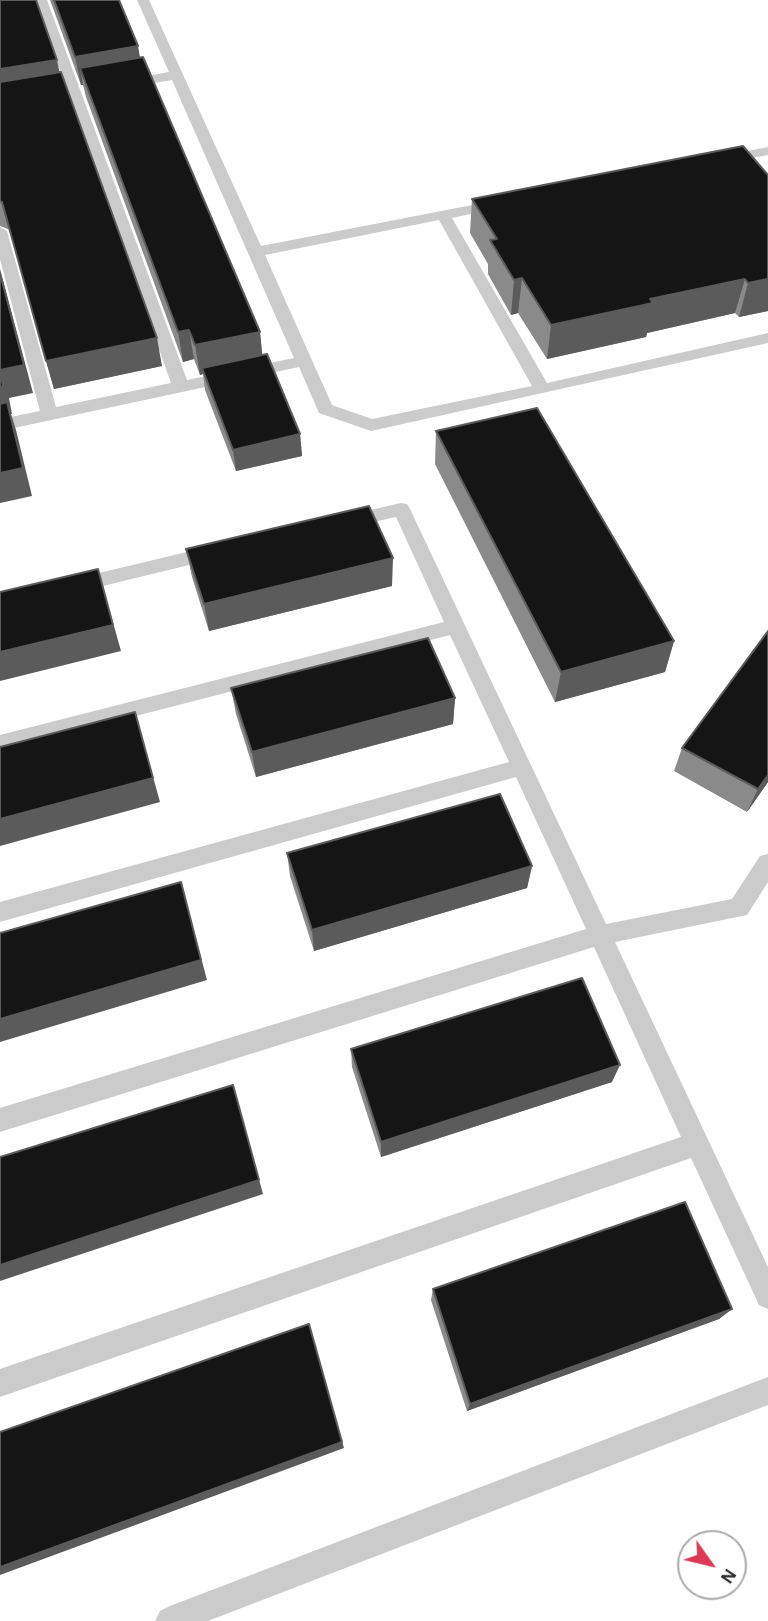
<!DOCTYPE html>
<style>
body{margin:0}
#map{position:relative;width:768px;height:1621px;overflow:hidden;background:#fff;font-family:"Alegreya Sans",sans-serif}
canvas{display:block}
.north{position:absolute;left:677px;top:1530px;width:70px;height:70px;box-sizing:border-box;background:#fff;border:2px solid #ababab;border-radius:50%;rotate:124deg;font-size:19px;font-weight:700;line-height:28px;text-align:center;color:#2e2e2e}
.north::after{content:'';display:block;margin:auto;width:24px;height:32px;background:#db3b55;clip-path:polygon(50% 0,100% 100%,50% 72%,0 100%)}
</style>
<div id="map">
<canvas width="768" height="1621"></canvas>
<div class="north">N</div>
</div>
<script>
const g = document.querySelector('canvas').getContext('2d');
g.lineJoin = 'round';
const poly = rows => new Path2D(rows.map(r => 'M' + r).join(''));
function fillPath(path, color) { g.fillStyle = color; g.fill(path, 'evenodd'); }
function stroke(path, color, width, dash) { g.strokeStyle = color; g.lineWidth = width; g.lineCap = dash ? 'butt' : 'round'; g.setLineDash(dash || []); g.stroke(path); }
fillPath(poly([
 [35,0,47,0,187,380,294,358,172,80,124,88,117,84,124,80,169,72,137,0,149,0,261,246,498,200,503,201,505,204,503,207,452,218,547,383,768,333,768,343,371,431,319,413,299,367,0,431,0,419,40,411,0,259,0,227,7,231,56,407,171,383,35,0],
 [439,220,532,386,372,419,332,405,265,255,439,220],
 [768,147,768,155,722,164,715,160,717,157,768,147],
 [401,503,407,504,410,509,606,924,732,899,760,856,768,854,768,882,747,915,615,942,768,1267,768,1309,759,1305,691,1158,0,1397,0,1369,681,1137,594,947,0,1132,0,1108,586,929,516,777,0,922,0,902,509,762,450,635,0,751,0,735,444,622,396,517,346,528,340,527,337,522,340,517,401,503],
 [216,545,222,547,225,552,222,557,74,593,67,591,65,586,67,581,74,579,216,545],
 [768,1377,768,1405,208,1621,155,1621,160,1611,170,1606,768,1377]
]), '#cbcbcb');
fillPath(poly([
 [0,0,60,72,162,366,54,389,10,230,0,226],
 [50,0,119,0,140,58,260,332,262,355,300,434,302,456,236,471,205,390,203,374,200,375,194,359,183,362,86,97,83,85,81,85],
 [743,146,768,311,739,317,735,313,647,333,646,337,547,359,518,313,511,315,488,274,488,264,470,233,472,199],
 [436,431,674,641,665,672,555,702,435,464],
 [186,549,392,586,209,631,192,577],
 [768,631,768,782,747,812,674,771,682,748],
 [231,688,455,698,453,724,256,777,236,714],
 [287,853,532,866,527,888,314,951,290,876],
 [351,1049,612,1082,381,1157,352,1067],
 [433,1289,732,1309,719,1319,467,1411,431,1300]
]), '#8a8a8a');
fillPath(poly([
 [138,46,143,74,80,68,83,85,81,85,75,57],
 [57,60,63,88,0,98,0,69],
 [0,269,33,393,9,398,12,414,11,414,16,430,32,496,0,503],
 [522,278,518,313,511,315,514,280],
 [745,279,735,313,647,333,646,337,547,359,551,325,650,299],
 [768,279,768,311,739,317,748,283],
 [189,330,194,359,183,362,178,332],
 [260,332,263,362,202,368,203,374,200,375,195,345],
 [157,338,162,366,54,389,46,361],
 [300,434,302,456,236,471,233,450],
 [393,558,392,586,209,631,204,604],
 [98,569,121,651,0,681,0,652],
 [674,641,665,672,555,702,561,672],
 [455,698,453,724,256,777,252,752],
 [135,712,160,802,0,846,0,819],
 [768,775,768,782,747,812,758,789],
 [532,866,527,888,314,951,312,930],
 [181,882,207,980,0,1042,0,1019],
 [620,1065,612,1082,381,1157,381,1142],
 [233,1085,263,1194,0,1281,0,1265],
 [732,1309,719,1319,467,1411,470,1404],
 [309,1324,344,1448,0,1575,0,1567]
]), '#5b5b5b');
const building = poly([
 [0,0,36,0,57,60,0,69,0,0],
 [54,0,119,0,138,46,75,57,54,0],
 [143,57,260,332,195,345,189,330,178,332,80,68,143,57],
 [61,72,157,338,46,361,2,202,0,201,0,82,61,72],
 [743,146,768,175,768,279,748,283,745,279,650,299,653,303,551,325,522,278,514,280,490,240,497,239,472,199,743,146],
 [0,273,24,365,0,370,0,273],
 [267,354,300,434,233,450,202,368,267,354],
 [0,371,3,386,0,387,0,371],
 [7,402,23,468,0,473,0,404,7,402],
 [537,408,674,641,561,672,436,431,537,408],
 [369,506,393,558,204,604,186,549,369,506],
 [98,569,113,625,0,652,0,592,98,569],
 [768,631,768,775,758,789,682,748,768,631],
 [428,638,455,698,252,752,231,688,428,638],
 [135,712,153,778,0,819,0,747,135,712],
 [500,794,532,866,312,930,287,853,500,794],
 [181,882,201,960,0,1019,0,933,181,882],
 [582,978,620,1065,381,1142,351,1049,582,978],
 [233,1085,259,1180,0,1265,0,1157,233,1085],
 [685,1202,732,1309,470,1404,433,1289,685,1202],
 [309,1324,342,1442,0,1567,0,1432,309,1324]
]);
fillPath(building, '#151515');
stroke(building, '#5b5b5b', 2);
</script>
